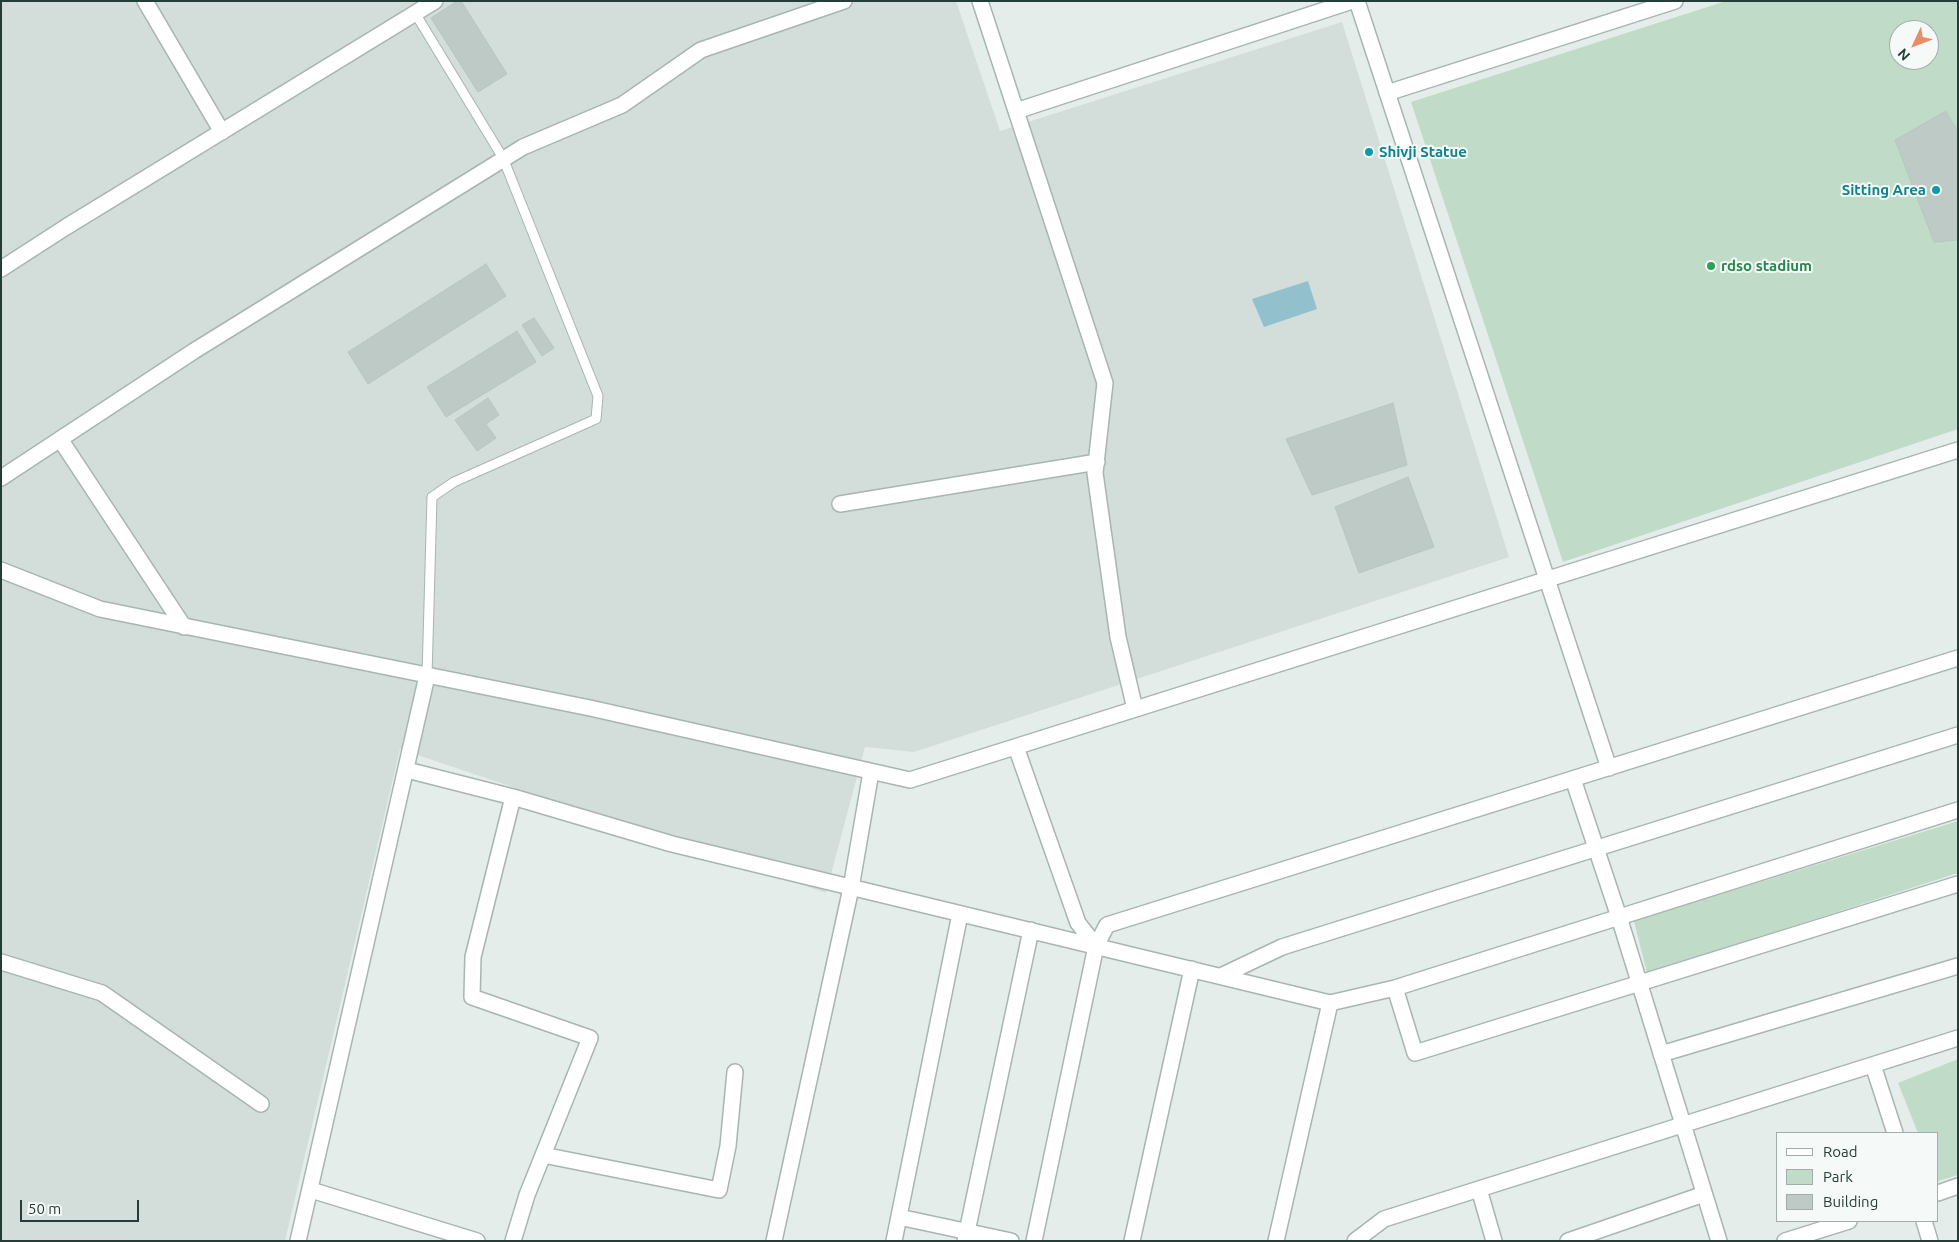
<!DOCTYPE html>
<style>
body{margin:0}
#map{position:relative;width:1959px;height:1242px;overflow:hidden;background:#e5edea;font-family:Ubuntu,sans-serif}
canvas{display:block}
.frame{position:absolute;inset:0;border:2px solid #253d38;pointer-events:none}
.legend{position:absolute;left:1776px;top:1132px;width:162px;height:90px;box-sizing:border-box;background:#f5f9f7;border:1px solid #a2aeab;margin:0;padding:6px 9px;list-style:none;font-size:15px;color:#253d38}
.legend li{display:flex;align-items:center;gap:10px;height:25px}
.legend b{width:25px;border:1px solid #a2aeab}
.north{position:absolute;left:1889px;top:20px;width:50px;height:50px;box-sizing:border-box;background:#f5f9f7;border:1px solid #a2aeab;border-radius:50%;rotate:227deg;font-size:14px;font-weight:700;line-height:20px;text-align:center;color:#253d38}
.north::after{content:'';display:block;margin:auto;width:18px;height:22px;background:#e68e69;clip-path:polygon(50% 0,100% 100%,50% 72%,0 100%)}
.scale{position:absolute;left:20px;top:1200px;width:119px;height:22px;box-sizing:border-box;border:2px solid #253d38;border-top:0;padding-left:6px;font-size:15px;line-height:18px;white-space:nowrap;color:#253d38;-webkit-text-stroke:4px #f5f9f7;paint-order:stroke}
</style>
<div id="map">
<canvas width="1959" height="1242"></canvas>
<div class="frame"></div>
<ul class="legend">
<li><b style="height:6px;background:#fff"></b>Road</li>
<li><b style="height:14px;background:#c0dcc9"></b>Park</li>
<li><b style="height:14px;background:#bdcac6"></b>Building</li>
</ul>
<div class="north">N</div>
<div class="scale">50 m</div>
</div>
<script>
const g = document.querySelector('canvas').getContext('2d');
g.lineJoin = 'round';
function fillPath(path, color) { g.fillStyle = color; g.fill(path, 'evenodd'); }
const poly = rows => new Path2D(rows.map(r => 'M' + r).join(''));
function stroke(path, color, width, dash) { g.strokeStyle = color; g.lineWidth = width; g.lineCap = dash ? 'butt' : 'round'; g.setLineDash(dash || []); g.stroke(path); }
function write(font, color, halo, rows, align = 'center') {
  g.font = font + ' Ubuntu,sans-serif'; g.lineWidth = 4; g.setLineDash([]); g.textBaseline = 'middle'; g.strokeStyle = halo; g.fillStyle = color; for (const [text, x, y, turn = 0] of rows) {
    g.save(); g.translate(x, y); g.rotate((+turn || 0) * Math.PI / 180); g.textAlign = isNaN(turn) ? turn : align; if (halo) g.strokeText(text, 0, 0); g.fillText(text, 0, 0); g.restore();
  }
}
fillPath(poly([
 [1,1,956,1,1000,131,1342,22,1509,557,914,752,865,747,826,893,400,749,285,1241,1,1241]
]), '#d3ddd9');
fillPath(poly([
 [1726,1,1958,1,1958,429,1563,562,1411,102],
 [1899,30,1929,30,1929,60,1899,60],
 [1958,821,1958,873,1647,973,1634,921],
 [1958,1059,1958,1175,1938,1181,1938,1133,1918,1133,1898,1083]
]), '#c0dcc9');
fillPath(poly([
 [1308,281,1317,309,1264,327,1252,299]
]), '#92c1cd');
const building = poly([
 [457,1,461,1,507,74,478,92,431,18,457,1],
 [1946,111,1958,132,1958,240,1934,242,1895,140,1946,111],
 [486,264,506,296,368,384,348,352,486,264],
 [534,318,554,348,542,356,522,325,534,318],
 [517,331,536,362,446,417,427,387,517,331],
 [488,398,499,415,486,424,496,438,477,451,455,420,488,398],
 [1393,403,1407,465,1312,495,1286,439,1393,403],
 [1408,477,1434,547,1359,573,1335,507,1408,477]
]);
fillPath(building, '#bdcac6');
stroke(building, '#b8c6c1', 1);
const lane = poly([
 [415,13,503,158,598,396,596,419,454,482,432,497,427,676]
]);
const street = poly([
 [145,1,222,132],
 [980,1,1105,383,1095,473,1118,637,1135,709],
 [1357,1,1609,768],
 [1387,93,1675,1],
 [1016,111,1352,1],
 [1,269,66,227,435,1],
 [60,439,184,627],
 [1,478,194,351,523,147,622,105,701,50,844,1],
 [840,504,1097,462],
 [1,570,100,609,590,708,910,780,1958,450],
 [1016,747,1078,923,1096,946],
 [407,770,513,797,473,957,472,997,590,1038,527,1195,513,1241],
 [1573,779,1619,917,1719,1241],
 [513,797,672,844,1330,1003,1395,988,1958,810],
 [1,962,102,993,261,1104],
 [1221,976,1282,947,1958,735],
 [1395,988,1415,1053,1958,884],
 [1661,1054,1958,966],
 [1873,1065,1895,1133],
 [543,1155,719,1190,728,1146,735,1072],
 [1479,1189,1494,1241],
 [311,1190,477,1241],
 [1938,1193,1958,1186],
 [899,1217,1011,1241],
 [1924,1221,1930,1241],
 [298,1241,427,676],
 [774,1241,851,888,871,772],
 [894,1241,960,914],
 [965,1241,1031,930],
 [1034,1241,1096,946,1107,925,1958,658],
 [1132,1241,1192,969],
 [1276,1241,1330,1003],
 [1355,1241,1384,1219,1958,1038],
 [1568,1241,1704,1194],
 [1785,1241,1849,1221]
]);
stroke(lane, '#a8b5b1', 11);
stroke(street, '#a8b5b1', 18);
stroke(lane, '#fff', 9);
stroke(street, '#fff', 15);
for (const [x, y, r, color] of [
 [1369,152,5,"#0f9aa8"],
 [1936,190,5,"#0f9aa8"],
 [1711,266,5,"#2e9e5b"]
]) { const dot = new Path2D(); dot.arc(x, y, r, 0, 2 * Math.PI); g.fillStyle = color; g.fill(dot); stroke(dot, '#f5f9f7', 2); }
write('bold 15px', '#0d838f', '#f5f9f7', [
 ["Shivji Statue",1379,152],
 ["Sitting Area",1926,190,"right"]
], 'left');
write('bold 15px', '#27864d', '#f5f9f7', [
 ["rdso stadium",1721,266]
], 'left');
</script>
